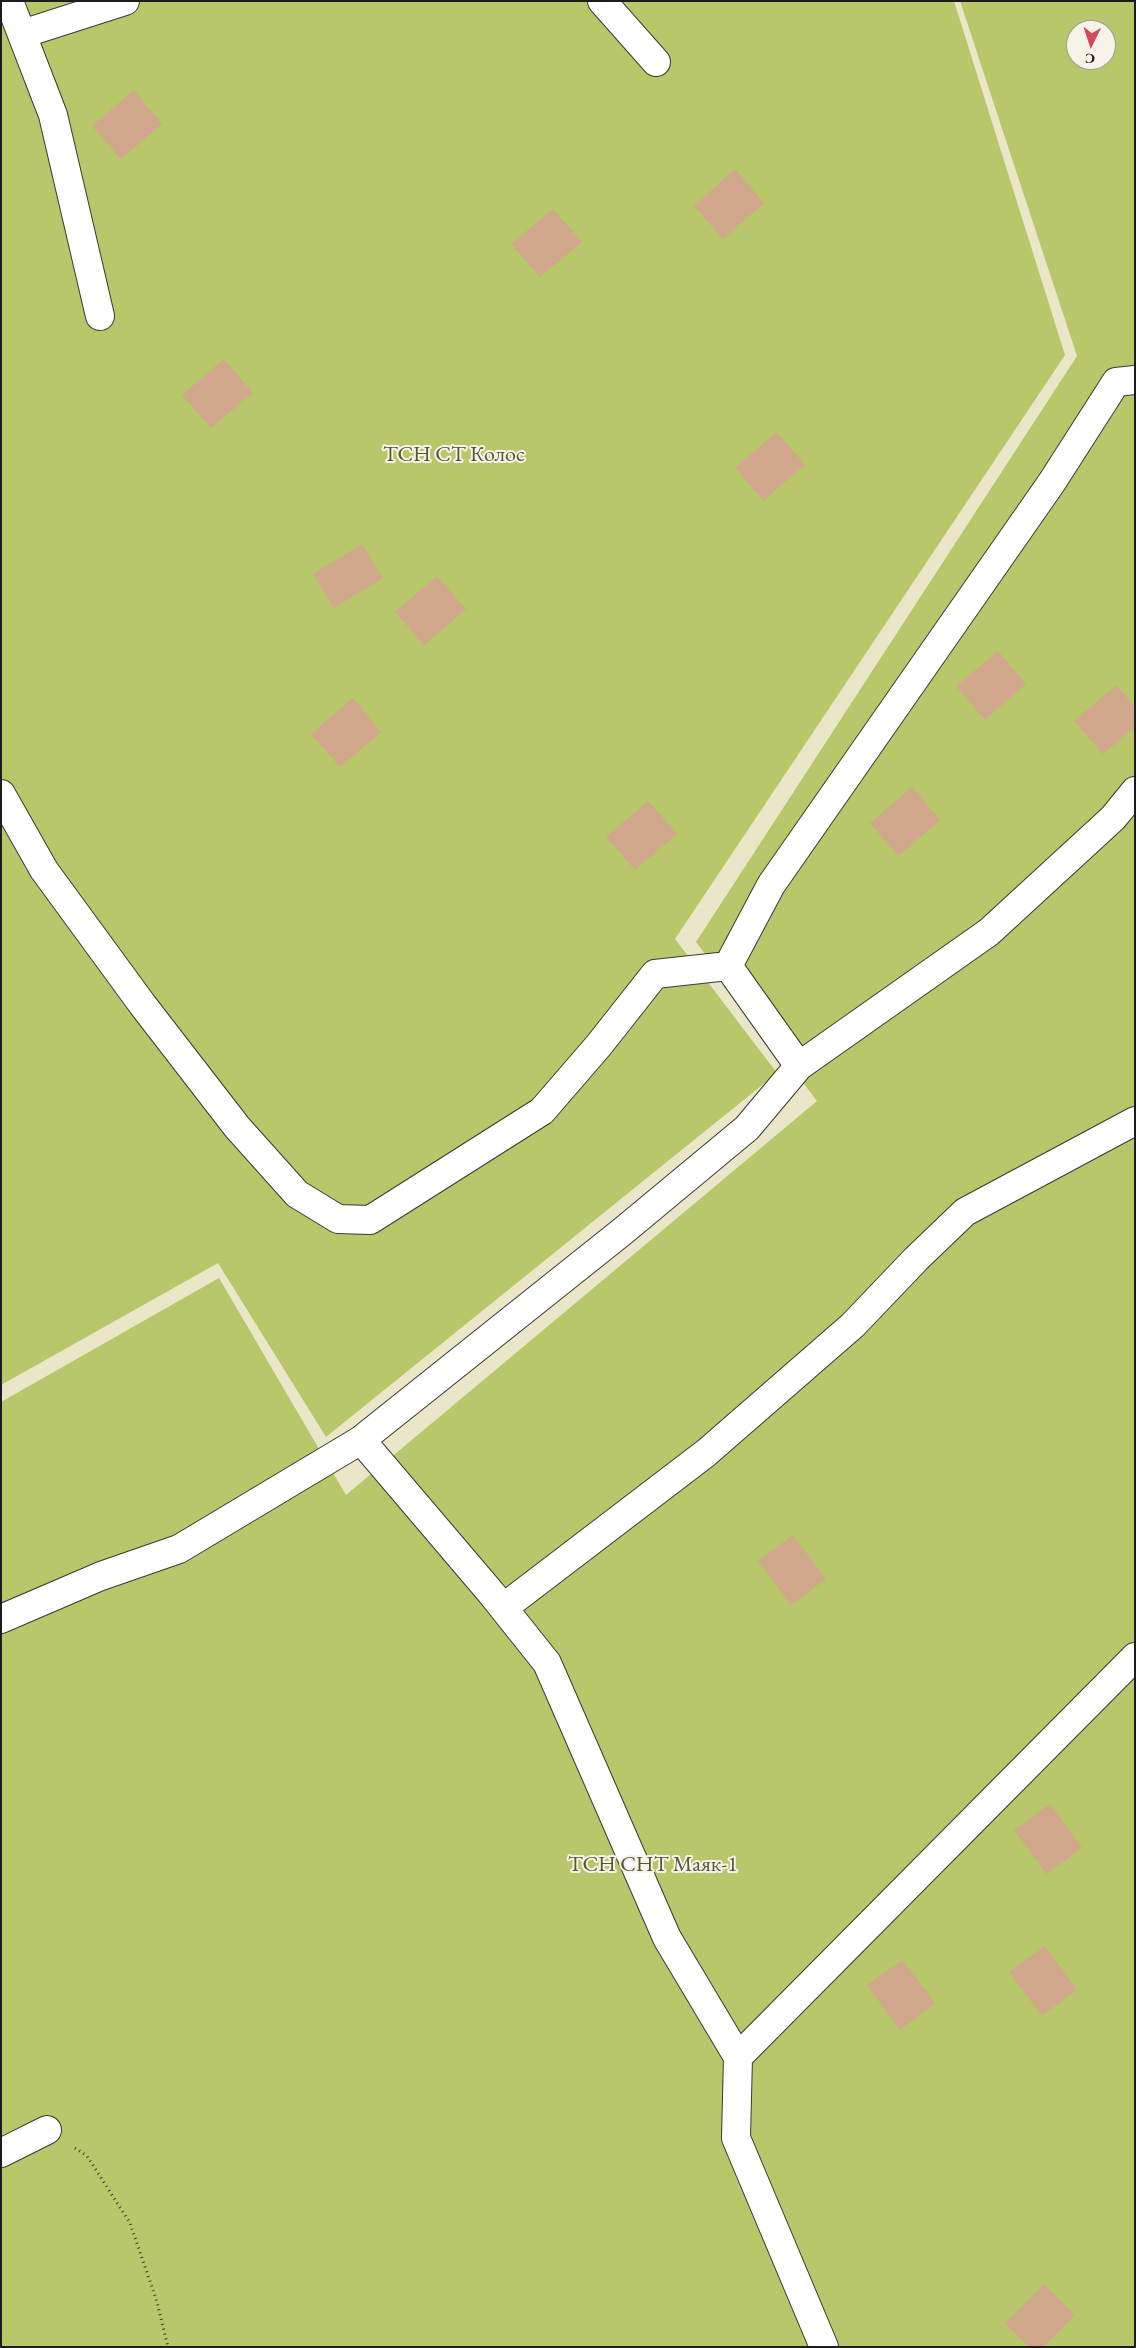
<!DOCTYPE html>
<meta charset="utf-8">
<style>
body{margin:0}
#map{position:relative;width:1136px;height:2348px;overflow:hidden;background:#ece6c9;font-family:"EB Garamond",serif}
canvas{display:block}
.frame{position:absolute;inset:0;border:2px solid #1c1c1c;pointer-events:none}
.north{position:absolute;left:1066px;top:20px;width:50px;height:50px;box-sizing:border-box;background:#f7f3e8;border:1px solid #9f9d96;border-radius:50%;rotate:184deg;font-size:14px;font-weight:700;line-height:20px;text-align:center;color:#1c1c1c}
.north::after{content:'';display:block;margin:auto;width:18px;height:22px;background:#d1495b;clip-path:polygon(50% 0,100% 100%,50% 72%,0 100%)}
</style>
<div id="map">
<canvas width="1136" height="2348"></canvas>
<div class="frame"></div>
<div class="north">С</div>
</div>
<script>
const g = document.querySelector('canvas').getContext('2d');
g.lineJoin = 'round';
function fillPath(path, color) { g.fillStyle = color; g.fill(path, 'evenodd'); }
const poly = rows => new Path2D(rows.map(r => 'M' + r).join(''));
function stroke(path, color, width, dash) { g.strokeStyle = color; g.lineWidth = width; g.lineCap = dash ? 'butt' : 'round'; g.setLineDash(dash || []); g.stroke(path); }
function write(font, color, halo, rows, align = 'center') {
  g.font = font + ' "EB Garamond",serif'; g.lineWidth = 4; g.setLineDash([]); g.textBaseline = 'middle'; g.strokeStyle = halo; g.fillStyle = color; for (const [text, x, y, turn = 0] of rows) {
    g.save(); g.translate(x, y); g.rotate((+turn || 0) * Math.PI / 180); g.textAlign = isNaN(turn) ? turn : align; if (halo) g.strokeText(text, 0, 0); g.fillText(text, 0, 0); g.restore();
  }
}
fillPath(poly([
 [1,1,954,1,1065,355,675,939,777,1073,326,1437,218,1263,1,1385],
 [960,1,1135,1,1135,2347,1,2347,1,1402,219,1278,346,1495,817,1101,696,942,1077,356],
 [1076,30,1106,30,1106,60,1076,60]
]), '#b7c76a');
fillPath(poly([
 [134,90,162,124,121,159,92,126],
 [735,169,764,203,723,239,694,206],
 [553,209,582,242,540,277,511,244],
 [224,359,253,393,211,428,182,395],
 [777,432,805,465,763,501,735,467],
 [362,544,383,578,334,608,313,574],
 [437,576,466,609,424,645,395,612],
 [998,651,1026,684,985,720,956,686],
 [1116,685,1135,707,1135,727,1103,754,1074,721],
 [353,698,381,732,340,767,311,734],
 [912,787,940,820,898,856,870,823],
 [648,801,677,834,635,870,606,837],
 [793,1535,826,1579,791,1605,758,1561],
 [1050,1804,1082,1848,1047,1874,1014,1830],
 [1045,1946,1077,1990,1042,2016,1009,1972],
 [902,1960,935,2003,900,2030,867,1985],
 [1044,2284,1075,2315,1043,2347,1029,2347,1005,2323]
]), '#d1a88b');
const minor = poly([
 [9,1,53,115,100,316],
 [602,1,656,62],
 [22,34,125,1],
 [1,794,44,870,142,1004,237,1127,297,1194,338,1219,370,1220,542,1111,599,1045,655,974,728,966,771,885,1052,482,1116,382,1135,380],
 [728,966,799,1066],
 [361,1440,492,1594,547,1663,667,1938,738,2057,736,2138,824,2347],
 [503,1608,706,1453,853,1325,916,1259,965,1212,1135,1121],
 [1,1619,101,1576,179,1549,361,1440,623,1231,747,1128,799,1066,989,932,1113,818,1135,791],
 [738,2057,1135,1657],
 [1,2153,47,2130]
]);
stroke(minor, '#3b3a36', 30);
stroke(poly([
 [75,2148,87,2156,130,2223,157,2302,168,2347]
]), '#3b3a36', 3, [1, 4]);
stroke(minor, '#fff', 28);
write('22px', '#525837', '#f7f3e8', [
 ["ТСН СТ Колос",454,455],
 ["ТСН СНТ Маяк-1",653,1865]
]);
</script>
